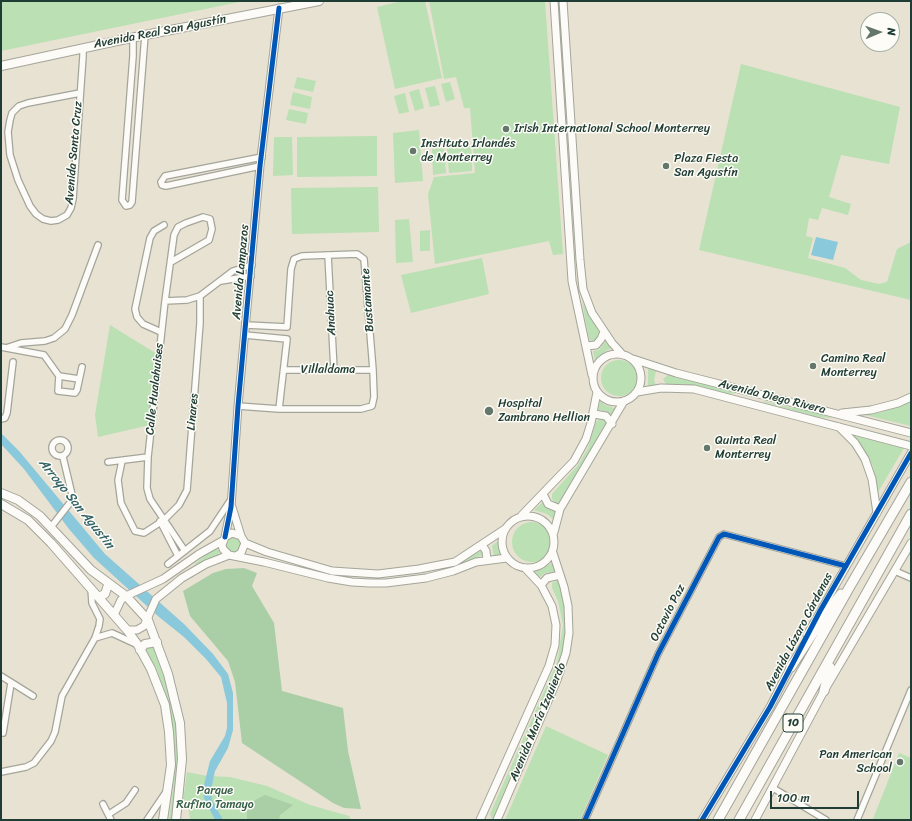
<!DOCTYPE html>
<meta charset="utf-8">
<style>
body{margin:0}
#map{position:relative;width:912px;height:821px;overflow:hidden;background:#e8e2d2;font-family:Sriracha,sans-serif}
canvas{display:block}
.frame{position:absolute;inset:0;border:2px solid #1f3d34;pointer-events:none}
.north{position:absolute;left:860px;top:12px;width:40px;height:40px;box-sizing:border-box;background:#fdfcf7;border:1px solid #a4b0a9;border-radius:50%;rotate:88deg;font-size:11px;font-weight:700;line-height:16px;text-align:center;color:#1f3d34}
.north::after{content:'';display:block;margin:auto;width:14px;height:18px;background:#65776b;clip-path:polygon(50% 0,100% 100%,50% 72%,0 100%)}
.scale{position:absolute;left:770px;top:791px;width:89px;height:18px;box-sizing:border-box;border:2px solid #1f3d34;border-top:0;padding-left:5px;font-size:12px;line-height:14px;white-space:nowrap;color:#1f3d34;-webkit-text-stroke:3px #fdfcf7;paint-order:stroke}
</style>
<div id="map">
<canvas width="912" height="821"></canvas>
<div class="frame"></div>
<div class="north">N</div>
<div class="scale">100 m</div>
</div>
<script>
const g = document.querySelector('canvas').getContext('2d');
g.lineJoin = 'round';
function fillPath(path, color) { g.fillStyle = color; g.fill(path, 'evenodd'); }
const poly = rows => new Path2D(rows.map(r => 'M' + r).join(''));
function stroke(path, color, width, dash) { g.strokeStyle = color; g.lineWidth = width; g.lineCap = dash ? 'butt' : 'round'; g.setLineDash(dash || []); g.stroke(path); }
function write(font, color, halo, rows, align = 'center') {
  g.font = font + ' Sriracha,sans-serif'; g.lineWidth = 3; g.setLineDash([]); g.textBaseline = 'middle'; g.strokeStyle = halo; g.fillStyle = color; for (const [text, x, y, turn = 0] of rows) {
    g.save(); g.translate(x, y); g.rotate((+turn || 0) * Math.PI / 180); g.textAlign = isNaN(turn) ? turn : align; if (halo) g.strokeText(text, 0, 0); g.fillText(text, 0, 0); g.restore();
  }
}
fillPath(poly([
 [1,1,244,1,1,51],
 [402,1,425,1,442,78,395,89,377,7],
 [429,1,545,1,563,254,553,255,549,241,435,264,428,194,434,177,475,173,470,108,464,108,456,77,444,79],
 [741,64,900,107,889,164,841,155,829,197,851,204,848,215,822,208,818,220,809,218,806,236,813,238,808,258,845,268,861,280,879,284,887,282,897,249,911,242,911,300,699,250],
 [297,77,316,81,313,92,294,88],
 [450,82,455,99,446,102,441,84],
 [435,86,440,105,430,107,425,88],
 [419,89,424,108,415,111,409,92],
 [293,92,312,97,310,109,290,105],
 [405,93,409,112,399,114,394,96],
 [289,109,308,113,306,124,286,120],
 [419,130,423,181,395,183,393,133],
 [377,136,377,176,297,177,297,137],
 [274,137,292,137,293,175,273,176],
 [471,146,472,157,447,159,447,147],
 [444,148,446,173,433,175,432,149],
 [472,161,472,171,449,173,448,162],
 [378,187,379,232,292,234,291,188],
 [409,219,413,262,396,263,395,220],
 [430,230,430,251,420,251,420,231],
 [482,258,489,294,411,313,401,275],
 [582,302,599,332,599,336,593,342,589,339],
 [110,325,157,354,150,425,98,437,95,415],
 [606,340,614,348,607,350,595,361,593,351,599,350],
 '601 378a18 18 0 1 1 36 0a18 18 0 1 1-36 0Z',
 [648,368,656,371,654,380,656,386,648,387],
 [669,374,753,395,752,397,737,393,728,394,692,385,666,384,663,379],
 [600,401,605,405,617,409,612,417,606,411,598,410],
 [763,401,792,408,802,408,833,418,818,417,763,402],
 [911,401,911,426,865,415,882,412],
 [599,419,604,419,607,426,562,503,556,503,552,499,552,494,578,465,588,448,596,422],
 [852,435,904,448,878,492,873,466,866,453],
 [543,502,550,509,560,514,558,523,547,514,534,510],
 '512 542a20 20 0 1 1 40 0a20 20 0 1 1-40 0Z',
 '226 544a8 8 0 1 1 16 0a8 8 0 1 1-16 0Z',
 [499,540,500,549,503,556,494,556,492,546],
 [215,548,220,551,219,556,193,565],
 [482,550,482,555,451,568,388,578,451,567],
 [552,563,555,572,545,573,539,578,534,573],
 [558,580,566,597,566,640,557,673,494,819,492,819,490,814,557,662,563,625,558,601,552,588,552,583],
 [152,645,173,703,176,718,178,770,172,820,169,820,175,770,174,732,165,692,156,667,145,648],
 [546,726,608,755,580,820,505,820],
 [899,753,911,758,911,818,910,820,873,819],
 [187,772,207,776,230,777,267,786,310,805,349,816,351,820,190,820,189,811,183,801]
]), '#bae0b3');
fillPath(poly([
 [244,568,257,573,252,586,274,623,282,691,343,708,348,751,361,809,344,808,333,803,242,743,235,682,228,661,190,616,183,591,213,573,226,569],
 [265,795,293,805,280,815,279,820,247,820,247,810,255,800]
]), '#aacea6');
fillPath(poly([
 [816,237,838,242,833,260,811,255],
 [1,433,19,451,105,554,184,624,213,654,228,674,233,693,233,730,228,748,215,771,211,790,212,800,223,820,215,820,204,798,203,789,210,761,225,736,227,728,227,703,221,677,206,659,184,637,159,617,94,558,69,529,24,469,1,444]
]), '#8ac8db');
const minor = poly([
 [133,37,133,56,122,200,126,206,130,205,132,202,145,35],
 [80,93,28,103,19,106,12,113,10,120,8,132,10,155,18,180,30,206,36,214,43,219,51,221,58,220,67,215,71,208,73,199,83,56,83,48],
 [260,166,166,186,162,185,161,182,165,176,262,157],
 [328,255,334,370],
 [171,262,209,240,212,229,210,219,203,217,186,223,178,227,174,235,165,301,148,457,147,488,150,499,185,551],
 [221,281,251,276],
 [165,301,187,300,200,296,233,271,252,265],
 [161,332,143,324,137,317,135,309,150,238,154,231,164,225],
 [245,335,287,339,279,409],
 [1,347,44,355,59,376],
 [6,348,21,343,45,341,54,338,65,329,72,315,98,245],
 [284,370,373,370],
 [59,376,58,391,75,393,77,390,82,367],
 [59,376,79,379],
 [238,406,279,409,361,409,372,406,374,397,373,370,364,259,357,254,302,256,294,259,291,269,287,327,246,325],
 [1,419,5,418,7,413,13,362],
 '52 448a8 8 0 1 1 16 0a8 8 0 1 1-16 0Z',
 [122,461,118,480,121,503,135,531,144,533,164,520,179,505,187,490,200,323,200,296],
 [108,462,148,457],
 [160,521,178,556],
 [51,527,73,499,63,457],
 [168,564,210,531,232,498],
 [895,571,911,578],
 [95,638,112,633,138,645],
 [1,676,33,696],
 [3,733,11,683],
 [1,772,26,767,34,763,51,741,55,732,62,696,95,638,99,626,100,619,92,603,91,588],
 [773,788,826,820],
 [103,804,111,820],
 [109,814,126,803,135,790],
 [147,820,166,792],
 [585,820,658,654,719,537,724,534,846,566],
 [857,820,911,690]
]);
const tertiary = poly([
 [554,1,572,281,592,375],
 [563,1,580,260,583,289,592,313,612,343,623,355],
 [586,346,596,345,601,339,604,332],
 '593 378a24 24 0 1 1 48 0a24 24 0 1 1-48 0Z',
 [633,359,676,373,911,433],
 [637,392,661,388,694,389,911,446],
 [842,413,871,410,898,403,911,397],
 [594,414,606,416,612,424],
 [839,427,855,443,865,459,872,479,877,513],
 [543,494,548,504,560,509],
 [232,507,241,536],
 [522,515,574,461,586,439,591,423,597,392],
 '502 542a26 26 0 1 1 52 0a26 26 0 1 1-52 0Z',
 [554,532,560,509,624,401],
 [225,537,231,507,238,406,260,166,279,8],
 [245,543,267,552,332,571,378,574,419,569,455,562,505,529],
 [482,545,486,551,487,560],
 [236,556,241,553,245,543,241,536,232,533,225,537,222,545,223,549,229,555,264,562,328,578,352,582,370,583,386,583,426,578,453,571,476,562,507,558],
 [541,585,547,578,560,575],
 [114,615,121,600,126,596,163,579,199,554,224,540],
 [127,630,137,630,144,626,156,599,182,578,206,564,229,555],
 [807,635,911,453],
 [480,820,549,666,555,645,556,625,552,606,541,585,525,568],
 [497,820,557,680,566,653,569,633,568,606,564,587,553,553],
 [702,820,770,707,793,662],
 [755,820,824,691,911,543]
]);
const secondary = poly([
 [1,66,145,35,319,1],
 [1,493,18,500,40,516,91,570,126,596,148,620,168,674,180,723,182,759,176,820],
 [1,504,28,520,51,543,127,630,138,645,151,669,165,705,169,732,171,765,163,820],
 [98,597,105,594,108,585],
 [140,650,145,644,157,642]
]);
const trunk = poly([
 [791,667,826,613,841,594],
 [824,691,830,667],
 [718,820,849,588,911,482],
 [739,820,911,514]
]);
stroke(minor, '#a4a59a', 8);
stroke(tertiary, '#a4a59a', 9);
stroke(secondary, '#a4a59a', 10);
stroke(trunk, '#a4a59a', 11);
stroke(minor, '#fcfbf8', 5.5);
stroke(tertiary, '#fcfbf8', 7);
stroke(secondary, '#fcfbf8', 8);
stroke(trunk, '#fcfbf8', 9);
stroke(poly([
 [225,537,231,507,238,406,260,166,279,8],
 [585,820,658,654,719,537,724,534,846,566],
 [702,820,770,707,820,611,911,453]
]), '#0057b8', 5);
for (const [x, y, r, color] of [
 [506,129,4,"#65776b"],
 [413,151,4,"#65776b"],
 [666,166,4,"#65776b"],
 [813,366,4,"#65776b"],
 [489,411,5,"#65776b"],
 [707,448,4,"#65776b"],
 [900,762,4,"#65776b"]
]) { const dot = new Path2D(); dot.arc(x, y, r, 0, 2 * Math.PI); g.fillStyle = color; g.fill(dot); stroke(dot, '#fdfcf7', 1.5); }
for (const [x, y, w] of [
 [793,723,20]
]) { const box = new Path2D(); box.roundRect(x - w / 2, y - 9, w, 18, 3); g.fillStyle = '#fdfcf7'; g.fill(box); stroke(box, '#1f3d34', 1); }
write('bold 11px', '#1f3d34', null, [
 ["10",793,723]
]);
write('12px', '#1f3d34', '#fdfcf7', [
 ["Avenida Real San Agustín",160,32,-11],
 ["Avenida Santa Cruz",74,153,-85],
 ["Avenida Lampazos",241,272,-85],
 ["Bustamante",368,300,-94],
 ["Anahuac",331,313,-93],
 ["Villaldama",328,370],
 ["Calle Hualahuises",155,389,-84],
 ["Avenida Diego Rivera",772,397,14],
 ["Linares",193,412,-85],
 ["Octavio Paz",668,613,-63],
 ["Avenida Lázaro Cárdenas",799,632,-62],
 ["Avenida María Izquierdo",538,722,-67]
]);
write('12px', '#1f3d34', '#fdfcf7', [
 ["Irish International School Monterrey",514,129],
 ["Instituto Irlandés",421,144],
 ["de Monterrey",421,158],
 ["Plaza Fiesta",674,159],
 ["San Agustín",674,173],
 ["Camino Real",821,359],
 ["Monterrey",821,373],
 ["Hospital",498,404],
 ["Zambrano Hellion",498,418],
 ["Quinta Real",715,441],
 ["Monterrey",715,455],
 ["Pan American",892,755,"right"],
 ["School",892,769,"right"]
], 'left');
write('12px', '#365d48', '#fdfcf7', [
 ["Parque",215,791],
 ["Rufino Tamayo",215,805]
]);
write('italic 13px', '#336367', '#fdfcf7', [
 ["Arroyo San Agustin",76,504,51]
]);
</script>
